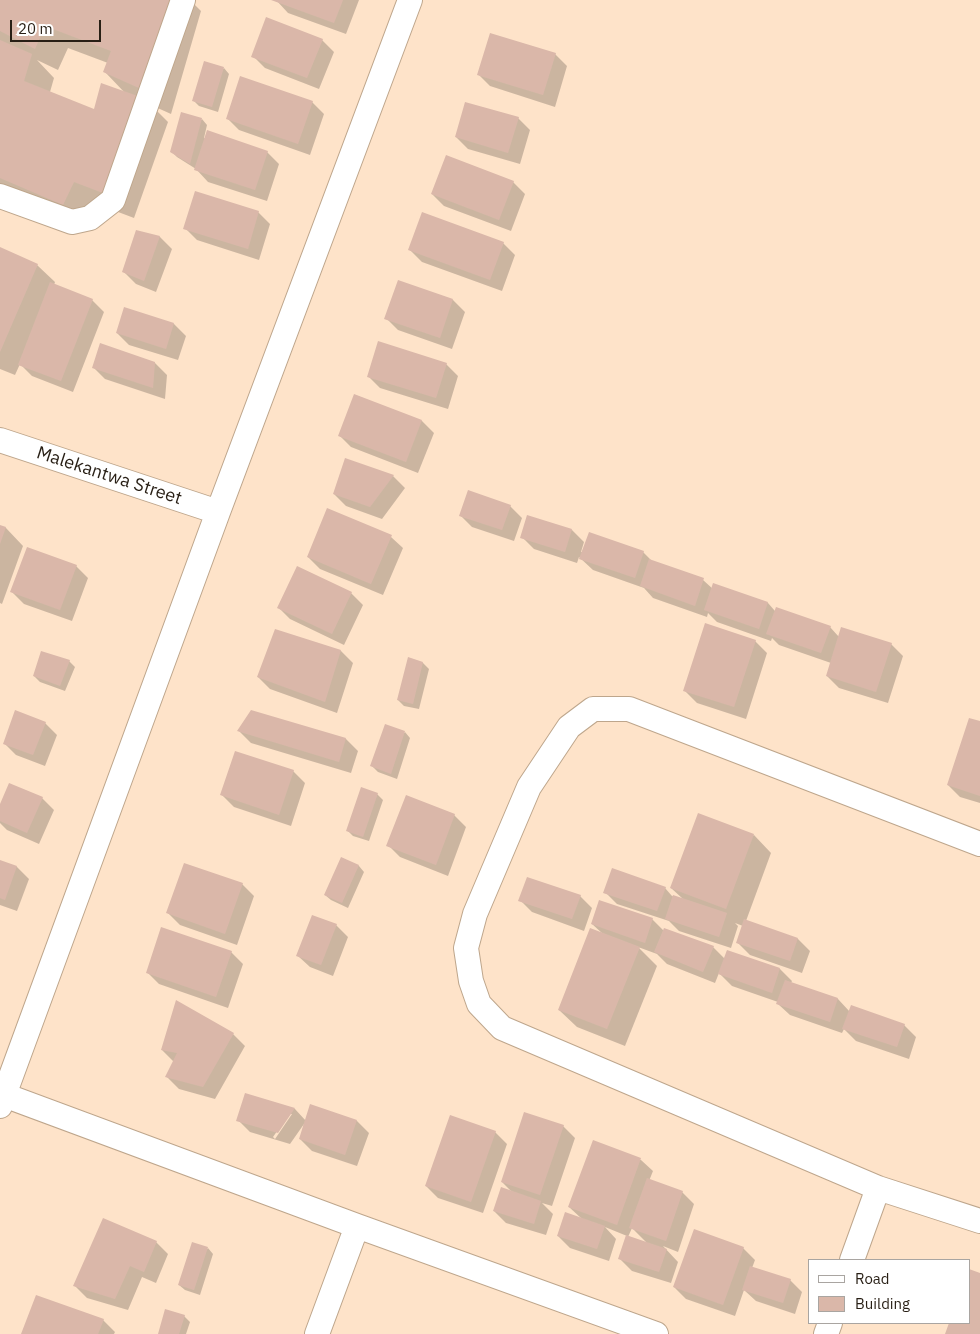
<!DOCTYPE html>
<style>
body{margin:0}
#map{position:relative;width:980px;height:1334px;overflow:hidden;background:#fee3c9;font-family:"IBM Plex Sans",sans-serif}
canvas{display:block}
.legend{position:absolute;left:808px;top:1259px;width:162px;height:65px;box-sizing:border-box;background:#fff;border:1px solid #a9a5a1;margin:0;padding:6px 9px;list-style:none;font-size:15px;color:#281f15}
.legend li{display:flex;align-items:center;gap:10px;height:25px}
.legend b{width:25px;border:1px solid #a9a5a1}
.scale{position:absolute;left:10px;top:20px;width:91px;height:22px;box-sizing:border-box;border:2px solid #281f15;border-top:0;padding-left:6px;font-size:15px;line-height:18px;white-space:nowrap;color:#281f15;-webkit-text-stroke:4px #fff;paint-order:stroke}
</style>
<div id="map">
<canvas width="980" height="1334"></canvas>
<ul class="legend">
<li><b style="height:6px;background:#fff"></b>Road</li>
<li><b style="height:14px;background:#dab7a9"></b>Building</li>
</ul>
<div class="scale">20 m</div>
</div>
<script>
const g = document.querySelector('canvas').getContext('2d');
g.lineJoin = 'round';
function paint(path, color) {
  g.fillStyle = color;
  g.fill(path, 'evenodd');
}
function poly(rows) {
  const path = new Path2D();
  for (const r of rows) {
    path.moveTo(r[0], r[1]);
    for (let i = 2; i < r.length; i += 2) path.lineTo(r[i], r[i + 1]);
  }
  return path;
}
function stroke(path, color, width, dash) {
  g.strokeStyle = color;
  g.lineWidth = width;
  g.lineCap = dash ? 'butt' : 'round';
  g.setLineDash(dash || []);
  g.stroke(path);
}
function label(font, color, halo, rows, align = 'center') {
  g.font = font + ' "IBM Plex Sans",sans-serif';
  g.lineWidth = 5;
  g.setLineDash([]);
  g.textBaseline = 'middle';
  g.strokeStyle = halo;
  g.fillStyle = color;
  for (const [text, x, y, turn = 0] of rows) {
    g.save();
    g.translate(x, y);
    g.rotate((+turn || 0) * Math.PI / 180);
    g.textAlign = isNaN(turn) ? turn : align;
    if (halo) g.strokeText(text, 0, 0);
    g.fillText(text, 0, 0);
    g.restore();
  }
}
const shadow = poly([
 [0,0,190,0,201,11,171,114,151,105,168,122,134,218,97,204,86,226,0,187],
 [68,48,108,63,105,72,125,93,95,111,50,92,54,78,37,60,58,70],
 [276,0,359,0,346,34,288,13],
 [322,40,334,52,319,89,265,68,253,56],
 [555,54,567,66,555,107,490,86,478,74],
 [224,68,229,74,218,112,199,106,193,100],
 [312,102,324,114,310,155,239,130,227,118],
 [518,118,530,130,520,164,468,149,456,137],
 [202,119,207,125,204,138,267,152,279,164,267,201,208,182,196,169,177,157,171,151],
 [513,182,525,194,511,231,444,206,432,194],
 [258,212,270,224,259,260,197,240,185,228],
 [137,232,160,237,172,249,156,292,136,284,124,272],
 [503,243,515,255,502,291,422,262,410,250],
 [0,249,37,265,55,282,54,285,92,300,104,312,73,392,32,376,20,364,15,375,0,369],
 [398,282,453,300,465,312,452,349,398,330,386,318],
 [125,309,174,324,186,336,178,360,129,345,117,333],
 [155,363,167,375,165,399,105,379,93,367],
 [446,364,458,376,448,409,380,388,368,376],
 [355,395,422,421,434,433,418,473,351,447,339,435],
 [346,459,393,476,405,488,382,519,346,506,334,494],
 [510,506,522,518,514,541,472,527,460,515],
 [0,526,6,528,23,546,2,604,0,603],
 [572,530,584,542,581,552,643,552,653,562,703,580,713,589,714,585,768,603,775,611,830,627,839,637,891,644,903,656,888,703,839,688,827,676,831,663,779,645,772,638,771,641,717,622,708,613,707,617,653,598,644,588,593,570,579,557,577,563,534,549,522,537],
 [391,537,403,548,383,595,320,569,308,557],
 [76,566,88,578,72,621,24,604,12,592],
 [351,593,363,605,344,645,290,619,278,607],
 [275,631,341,651,353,663,337,713,270,689,258,677],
 [755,641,767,653,746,719,697,703,685,691],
 [409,659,423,663,429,669,419,709,404,706,398,700],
 [69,661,75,667,65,691,40,682,34,676],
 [45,723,57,735,45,766,16,755,4,743],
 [980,723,980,803,960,797,948,785],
 [239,731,346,739,358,751,351,773,251,743],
 [405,732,410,738,397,779,378,772,372,766],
 [293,771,305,783,291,826,234,807,222,795],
 [377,794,383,800,369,841,353,836,347,830],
 [42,798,54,810,39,844,7,830,0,823,0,807],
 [454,815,466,827,448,876,400,857,388,845],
 [754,835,771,853,746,921,798,939,810,951,802,973,750,955,738,943,743,926,735,923,738,926,731,948,679,931,669,921,617,904,605,892,665,888,672,896,683,899,671,888],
 [342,858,359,866,364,872,348,908,331,900,325,895],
 [0,861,17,867,29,879,17,911,0,905],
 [242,884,254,896,237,945,180,925,168,913],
 [580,896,592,908,584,931,532,912,520,900],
 [652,919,664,931,713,947,725,959,727,951,780,969,792,981,791,983,838,999,850,1012,904,1025,916,1037,909,1059,856,1041,844,1029,842,1033,790,1015,778,1004,778,1002,732,986,719,973,715,983,667,964,657,954,638,947,657,966,625,1046,577,1027,559,1010,603,934,592,924],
 [336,925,348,937,333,976,310,967,298,956],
 [231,952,243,964,228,1008,159,984,147,972],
 [233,1034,245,1046,215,1099,179,1089,167,1077,174,1062,162,1050],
 [245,1095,295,1109,306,1121,311,1106,357,1121,369,1133,357,1166,312,1151,300,1139,304,1124,290,1144,250,1132,238,1120],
 [289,1114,292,1114,275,1139,273,1137],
 [563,1126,575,1138,552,1206,542,1203,553,1214,546,1235,506,1223,494,1211,513,1193,502,1182],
 [495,1132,507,1144,483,1213,438,1198,426,1186],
 [594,1142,641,1160,653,1171,649,1181,682,1192,694,1204,678,1252,663,1246,678,1262,671,1283,632,1271,620,1259,627,1236,605,1227,616,1239,609,1261,570,1248,558,1236,582,1219,569,1207],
 [632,1228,647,1243,628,1237],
 [156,1242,168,1254,156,1283,142,1277,128,1310,87,1298,75,1286],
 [208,1248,213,1254,200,1295,185,1290,179,1285],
 [743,1248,755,1260,752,1268,790,1280,802,1292,795,1314,756,1301,744,1290,735,1316,686,1299,674,1287],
 [969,1270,980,1274,980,1334,947,1334,950,1323,969,1323],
 [184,1316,190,1322,186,1334,159,1334],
 [103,1320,115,1332,114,1334,23,1334]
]);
const building = poly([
 [0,0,175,0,148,92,103,72,111,51,45,26,35,49,0,31],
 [271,0,343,0,334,23],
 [266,17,323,39,307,78,251,57],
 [490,33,556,53,543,95,477,75],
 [0,40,32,54,24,81,94,109,101,83,146,99,111,196,74,182,63,205,0,178],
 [204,61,224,67,212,107,192,101],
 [240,76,313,101,298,144,226,119],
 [465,102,519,117,508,153,455,137],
 [181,112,202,118,190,164,170,152],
 [207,130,268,151,255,190,194,170],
 [446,155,514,181,499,220,431,194],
 [195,191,259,211,248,249,183,229],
 [422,212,504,242,490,280,408,250],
 [136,230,160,236,144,281,122,272],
 [0,247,38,264,0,352],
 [398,280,453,299,440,338,384,319],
 [50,282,93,299,61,381,18,365],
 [124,307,174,323,166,349,116,333],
 [378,341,447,363,436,398,367,377],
 [100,343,155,362,153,388,92,368],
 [354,394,422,420,406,462,338,436],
 [345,458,394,475,370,507,333,494],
 [468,490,511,505,502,530,459,516],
 [327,508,392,535,371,584,307,557],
 [527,515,572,529,565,552,520,538],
 [0,525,6,527,0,544],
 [589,532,644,551,635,578,579,559],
 [27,547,77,565,60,610,10,592],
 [649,559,704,578,695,606,640,586],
 [297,566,352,592,332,634,277,608],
 [713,583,768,602,759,629,704,610],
 [776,607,831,626,821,653,766,634],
 [705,623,756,640,734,707,683,691],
 [841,627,892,643,876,692,826,676],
 [275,629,341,650,325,702,257,677],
 [41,651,70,660,60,686,33,676],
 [408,657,423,662,413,704,397,700],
 [15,710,46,722,33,755,3,744],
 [251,710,346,738,339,762,237,731],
 [969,718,980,721,980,796,947,785],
 [385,724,405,731,391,774,370,766],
 [235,751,294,770,279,815,220,795],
 [9,783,43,797,27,833,0,821,0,804],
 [361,787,378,793,363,837,346,831],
 [406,795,455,814,436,865,386,846],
 [698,813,754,834,726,909,670,888],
 [341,857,359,865,342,903,324,895],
 [0,860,17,866,5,900,0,898],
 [184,863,243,883,225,934,166,913],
 [612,868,666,887,657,911,603,893],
 [527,877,581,895,572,919,518,901],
 [673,895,727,913,719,937,665,919],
 [599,900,653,918,645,943,591,924],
 [312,915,337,924,321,965,296,956],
 [744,919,798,938,790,961,736,943],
 [161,927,232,951,216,997,146,973],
 [590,928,640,947,607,1029,558,1010],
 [664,928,714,946,703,972,654,952],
 [727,950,780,968,772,993,718,974],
 [785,980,838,998,830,1022,776,1004],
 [176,1000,234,1033,203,1087,165,1077,177,1053,161,1050],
 [851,1005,905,1024,897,1047,842,1029],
 [245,1093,295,1108,278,1133,236,1121],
 [310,1104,357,1120,345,1155,299,1139],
 [524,1112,564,1125,540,1195,501,1182],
 [450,1115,496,1131,471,1202,425,1186],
 [593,1140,641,1158,617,1225,568,1207],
 [647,1178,683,1191,666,1241,629,1228],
 [501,1187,541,1201,534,1224,493,1211],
 [565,1212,605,1226,597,1249,557,1236],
 [103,1218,157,1241,144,1272,130,1266,115,1299,73,1286],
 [694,1229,744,1247,723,1305,673,1287],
 [626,1235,667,1249,659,1272,618,1259],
 [192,1242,208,1247,194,1290,178,1285],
 [750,1266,791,1279,783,1303,742,1290],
 [969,1269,980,1273,980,1334,945,1334,949,1323,969,1323],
 [36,1295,104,1319,98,1334,21,1334],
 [165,1309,185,1315,179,1334,158,1334]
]);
const street = poly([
 [0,196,72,222,90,218,113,200,183,0],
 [0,440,218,512],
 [980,844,629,709,593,709,569,727,529,787,475,914,466,948,471,981,479,1004,502,1028,878,1188,980,1221],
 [4,1095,357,1226,656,1334],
 [0,1106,218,512,410,0],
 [852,1260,878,1188],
 [317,1334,357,1226],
 [826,1334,830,1323]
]);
const streetNames = [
 ["Malekantwa Street",109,476,18]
];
paint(shadow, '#0003');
paint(building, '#dab7a9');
stroke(street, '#bea68c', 26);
stroke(street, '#fff', 24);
label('18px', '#281f15', '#fff', streetNames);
</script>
